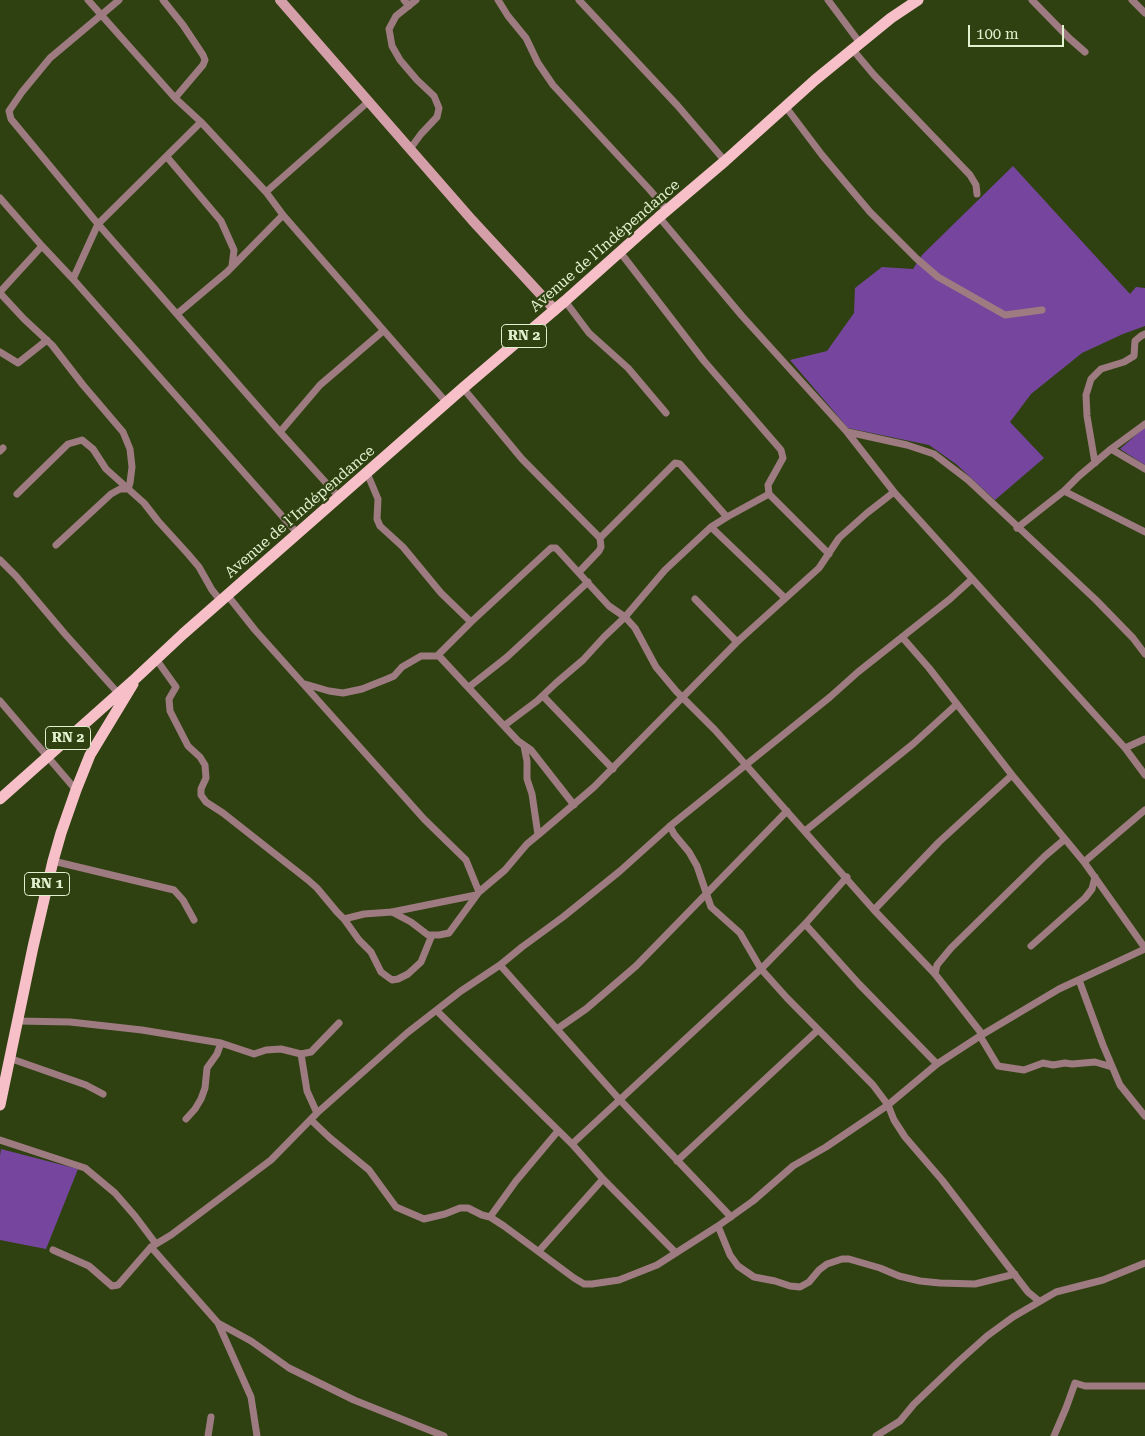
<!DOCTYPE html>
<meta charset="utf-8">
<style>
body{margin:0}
#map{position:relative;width:1145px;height:1436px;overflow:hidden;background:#2f4110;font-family:"Roboto Serif",serif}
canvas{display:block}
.scale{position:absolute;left:968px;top:25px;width:96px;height:22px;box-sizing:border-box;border:2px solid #e2f1cf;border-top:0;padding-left:6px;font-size:15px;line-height:18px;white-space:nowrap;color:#e2f1cf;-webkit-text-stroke:4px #2f4110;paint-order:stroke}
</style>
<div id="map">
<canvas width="1145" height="1436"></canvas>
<div class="scale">100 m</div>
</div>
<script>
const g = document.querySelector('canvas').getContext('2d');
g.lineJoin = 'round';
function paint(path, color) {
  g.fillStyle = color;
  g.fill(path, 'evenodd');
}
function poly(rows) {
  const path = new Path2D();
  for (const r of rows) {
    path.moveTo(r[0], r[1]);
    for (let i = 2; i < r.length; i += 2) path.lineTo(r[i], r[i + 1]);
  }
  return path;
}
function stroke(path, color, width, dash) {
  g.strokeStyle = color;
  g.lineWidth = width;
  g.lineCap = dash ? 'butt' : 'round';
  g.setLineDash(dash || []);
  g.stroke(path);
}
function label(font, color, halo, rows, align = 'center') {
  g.font = font + ' "Roboto Serif",serif';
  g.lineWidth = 4.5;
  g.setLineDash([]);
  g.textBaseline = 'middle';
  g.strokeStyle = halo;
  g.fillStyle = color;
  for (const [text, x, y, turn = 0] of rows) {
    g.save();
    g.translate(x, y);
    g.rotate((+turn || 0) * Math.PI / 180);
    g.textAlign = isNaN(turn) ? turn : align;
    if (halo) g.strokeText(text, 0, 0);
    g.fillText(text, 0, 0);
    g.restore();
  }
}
const green = poly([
 [1013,166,1130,294,1136,287,1145,288,1145,326,1123,334,1082,353,1031,394,1010,422,1044,458,995,500,956,464,929,445,848,428,790,360,827,351,854,313,855,288,882,267,913,269,922,255],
 [1145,427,1145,465,1120,449],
 [1,1149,78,1169,46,1249,0,1240,0,1156]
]);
const street = poly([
 [88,0,175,98,201,122,266,192,283,215,447,403],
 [119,0,50,58,22,92,9,111,11,119,98,224,280,432,339,497],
 [163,0,183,25,203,55,205,60,203,65,175,98],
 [404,0,409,6],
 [498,0,508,16,526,38,538,63,553,85,649,189,667,210],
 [579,0,677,105,725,161],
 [828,0,860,43],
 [1032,0,1069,38,1085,52],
 [1132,0,1145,13],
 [853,50,874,75,970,175,976,185,977,194],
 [785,106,822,155,870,212,917,259,938,277,1005,315,1042,310],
 [410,149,421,134,437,117,439,108,434,96,417,80,400,60,392,46,389,29,396,16,416,0],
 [167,157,221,221,234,250,232,266],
 [266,192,368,102],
 [0,198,42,246,0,292],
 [659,217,742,316,847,432,894,492,1125,748,1145,775],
 [42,246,73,279,298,534],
 [620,252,704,361,781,450,783,458,768,485,769,494,829,554],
 [73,279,98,224,201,122],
 [0,293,24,319,52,345,83,385,123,432,130,449,132,467,130,483,128,489,120,489,111,494,56,545],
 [565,301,589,333,628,368,666,413],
 [177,314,227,272,283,215],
 [0,352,18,363,47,340],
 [463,388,522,459,600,538,601,547,599,551,579,572],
 [280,432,320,385,383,331],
 [848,432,907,445,934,454,968,480,1096,600,1133,638,1145,654],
 [1111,449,1145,469],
 [0,451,3,448],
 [1095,463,1087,416,1086,395,1091,379,1101,369,1124,362,1134,356,1135,341,1141,336,1145,334],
 [367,473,378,499,377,519,380,526,403,547,441,593,471,622],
 [1064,491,1145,532],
 [17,494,68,444,82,440,93,449,106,469,144,503,158,521,188,554,199,567,212,590,221,601],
 [711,527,785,598],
 [1017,528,1064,491,1079,476,1111,449,1145,424],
 [600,538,675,463,680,464,727,517],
 [0,560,16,576,65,634,118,693],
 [228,596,255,630,424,819,466,860,479,892],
 [695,599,737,642],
 [902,637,929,668,1012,775,1084,862,1145,948],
 [439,656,439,654,471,622,551,548,556,548,609,606,625,617,665,570,711,527,727,517,769,494],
 [156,659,176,687,169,699,170,711,188,746,200,757,205,765,206,778,201,789,201,795,206,802,223,813,308,880,317,888,337,912,344,919,364,914,392,912,476,895],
 [305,684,329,691,343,693,362,689,387,679,394,676,402,667,421,656,439,656,518,741,531,750,574,805],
 [469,687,507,657,588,582],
 [543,696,613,769],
 [0,701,76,790],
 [505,725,537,701,556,683,583,660,604,637,625,617,635,628,656,667,676,691,715,730,874,910,935,974,982,1034],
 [1125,748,1145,739],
 [670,826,674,834,689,852,697,866,711,907,740,933,761,969,787,998,873,1085,888,1105,894,1120,905,1137,942,1180,1028,1292,1039,1301],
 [805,831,913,744,957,704],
 [538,835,594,787,737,642,819,568,839,538,867,513,894,492],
 [53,861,174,890,183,900,194,920],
 [1084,862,1145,810],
 [874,910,939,842,1012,775],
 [392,912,411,922,428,935,439,935,449,933,479,892,505,870,527,844,538,835,532,794,527,779,527,761,524,746],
 [344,919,359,940,371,952,381,972,392,980,398,979,408,974,421,962,432,935],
 [805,924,859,984,937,1064],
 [1031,946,1085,898,1092,889,1095,877],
 [500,965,620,1100,731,1217],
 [935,974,937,965,951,948,1045,856,1065,839],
 [1079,980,1103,1045,1120,1085,1145,1116],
 [437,1011,572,1144,603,1179,676,1253],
 [17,1021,70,1022,142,1030,221,1043,254,1054,266,1050,281,1049,301,1054,311,1052,339,1023],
 [557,1029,586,1009,636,966,787,811],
 [980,1036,998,1066,1024,1070,1043,1063,1053,1065,1065,1063,1072,1064,1095,1062,1112,1067],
 [301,1054,307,1091,317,1113],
 [9,1058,86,1085,103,1094],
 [186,1119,195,1109,201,1099,205,1088,207,1068,217,1054,221,1043],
 [311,1120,330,1138,369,1170,396,1207,424,1219,445,1214,460,1208,468,1208,482,1215,490,1217,504,1226,574,1278,584,1284,592,1284,619,1280,657,1265,718,1226,753,1201,793,1166,826,1147,888,1105,937,1064,980,1036,1059,989,1145,949],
 [0,1140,85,1168,115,1193,135,1216,156,1244],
 [572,1144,761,969,805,924,847,877],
 [677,1161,818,1030],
 [490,1217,516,1181,558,1131],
 [718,1226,730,1255,738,1266,754,1277,775,1281,790,1286,800,1287,809,1282,819,1270,827,1264,842,1259,849,1259,880,1268,899,1276,920,1281,940,1283,975,1284,1015,1274],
 [151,1247,218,1323,251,1397,257,1436],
 [53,1250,89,1266,112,1286,118,1285,151,1247,171,1235,271,1160,317,1113,407,1033,461,991,500,965,522,947,563,917,620,871,670,826,830,697,858,672,950,599,972,579],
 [539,1251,603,1179],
 [218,1323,251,1341,289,1368,354,1400,444,1436],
 [208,1436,211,1417],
 [876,1436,900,1421,914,1404,958,1362,987,1336,1013,1317,1056,1292,1103,1280,1145,1263],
 [1054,1436,1066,1408,1075,1383,1085,1386,1145,1386]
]);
const secondary = poly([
 [280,0,472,220,555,310]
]);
const primary = poly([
 [0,799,136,678,183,634,463,388,565,301,659,217,725,161,815,80,891,18,918,0],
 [0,1105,33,947,53,861,61,833,76,790,90,755,133,684]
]);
const shields = [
 [524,336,45],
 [68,738,45],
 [47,884,45]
];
const shieldNames = [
 ["RN 2",524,336],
 ["RN 2",68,738],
 ["RN 1",47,884]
];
const streetNames = [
 ["Avenue de l'Indépendance",605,246,-41],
 ["Avenue de l'Indépendance",300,512,-41]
];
paint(green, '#76469e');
stroke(street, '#9d7b81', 7);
stroke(secondary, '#d59fa9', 10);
stroke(primary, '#f7c0c9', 11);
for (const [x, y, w] of shields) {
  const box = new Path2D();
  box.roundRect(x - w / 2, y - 11.5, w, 23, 4);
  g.fillStyle = '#2f4110';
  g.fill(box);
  stroke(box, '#e2f1cf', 1);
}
label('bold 14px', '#e2f1cf', null, shieldNames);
label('15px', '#e2f1cf', '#2f4110', streetNames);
</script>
